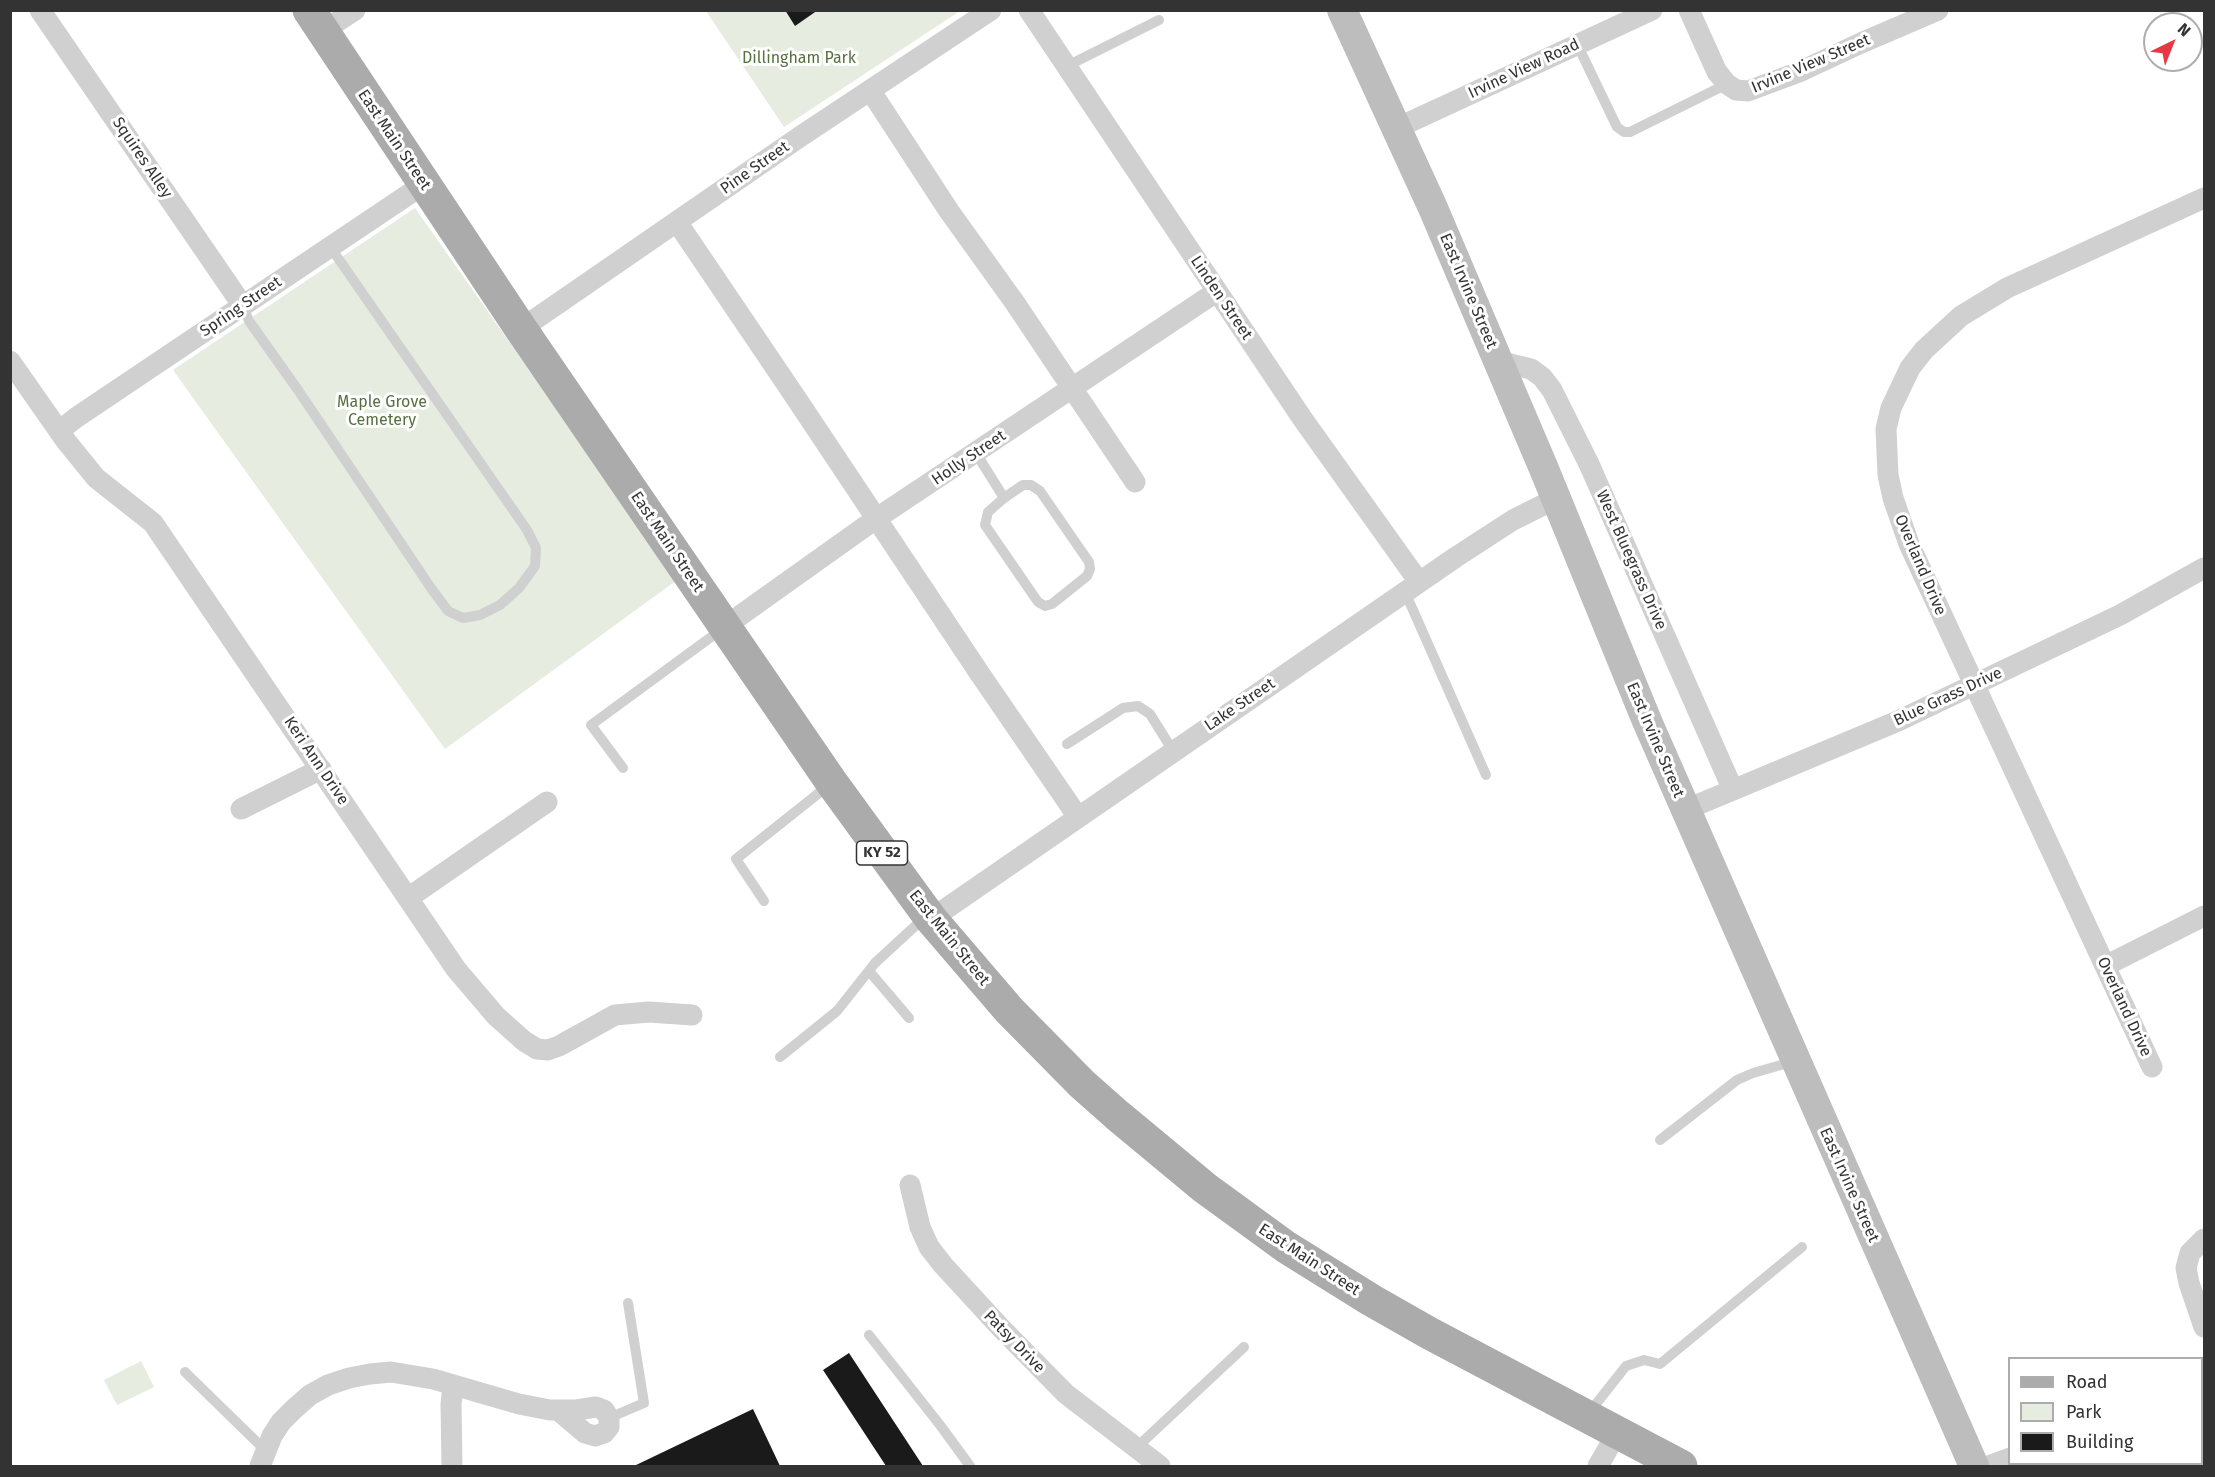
<!DOCTYPE html>
<style>
body{margin:0}
#map{position:relative;width:2215px;height:1477px;overflow:hidden;background:#fff;font-family:"Fira Sans",sans-serif}
canvas{display:block}
.frame{position:absolute;inset:0;border:12px solid #333;pointer-events:none}
.legend{position:absolute;left:2008px;top:1357px;width:195px;height:108px;box-sizing:border-box;background:#fff;border:2px solid #adadad;margin:0;padding:8px 10px;list-style:none;font-size:18px;color:#333}
.legend li{display:flex;align-items:center;gap:12px;height:30px}
.legend b{width:30px;border:2px solid #adadad}
.north{position:absolute;left:2143px;top:12px;width:60px;height:60px;box-sizing:border-box;background:#fff;border:2px solid #adadad;border-radius:50%;rotate:43deg;font-size:16px;font-weight:700;line-height:24px;text-align:center;color:#333}
.north::after{content:'';display:block;margin:auto;width:21px;height:27px;background:#e63946;clip-path:polygon(50% 0,100% 100%,50% 72%,0 100%)}
</style>
<div id="map">
<canvas width="2215" height="1477"></canvas>
<div class="frame"></div>
<ul class="legend">
<li><b style="height:8px;background:#ababab"></b>Road</li>
<li><b style="height:16px;background:#e6ecdf"></b>Park</li>
<li><b style="height:16px;background:#1a1a1a"></b>Building</li>
</ul>
<div class="north">N</div>
</div>
<script>
const g = document.querySelector('canvas').getContext('2d');
g.lineJoin = 'round';
function paint(path, color) {
  g.fillStyle = color;
  g.fill(path, 'evenodd');
}
function poly(rows) {
  const path = new Path2D();
  for (const r of rows) {
    path.moveTo(r[0], r[1]);
    for (let i = 2; i < r.length; i += 2) path.lineTo(r[i], r[i + 1]);
  }
  return path;
}
function stroke(path, color, width, dash) {
  g.strokeStyle = color;
  g.lineWidth = width;
  g.lineCap = dash ? 'butt' : 'round';
  g.setLineDash(dash || []);
  g.stroke(path);
}
function label(font, color, halo, rows, align = 'center') {
  g.font = font + ' "Fira Sans",sans-serif';
  g.lineWidth = 6;
  g.setLineDash([]);
  g.textBaseline = 'middle';
  g.strokeStyle = halo;
  g.fillStyle = color;
  for (const [text, x, y, turn = 0] of rows) {
    g.save();
    g.translate(x, y);
    g.rotate((+turn || 0) * Math.PI / 180);
    g.textAlign = isNaN(turn) ? turn : align;
    if (halo) g.strokeText(text, 0, 0);
    g.fillText(text, 0, 0);
    g.restore();
  }
}
const green = poly([
 [706,11,960,11,784,127],
 [415,208,677,580,445,749,173,370],
 [141,1361,154,1387,117,1405,104,1380]
]);
const building = poly([
 [785,10,818,10,795,26],
 [849,1353,923,1466,886,1466,823,1370],
 [753,1409,780,1466,634,1466]
]);
const lane = poly([
 [1577,44,1617,127,1624,132,1630,132,1727,84],
 [1067,66,1159,20],
 [243,306,249,321,298,390,431,588,448,611,463,618,480,615,500,605,519,588,535,566,536,548,527,530,331,248],
 [976,453,1004,498,1023,485,1031,485,1040,491,1089,562,1090,569,1087,576,1052,604,1045,606,1038,602,985,525,988,512,1004,498],
 [1405,592,1486,775],
 [1067,744,1123,708,1138,706,1150,714,1173,751],
 [623,768,591,725,722,629],
 [764,901,736,859,829,785],
 [869,971,909,1018],
 [780,1057,837,1011,875,963,926,916],
 [1660,1140,1737,1080,1753,1073,1795,1061],
 [869,1335,940,1425,970,1466],
 [185,1372,266,1451],
 [1588,1414,1626,1366,1644,1360,1660,1364,1802,1247],
 [609,1418,644,1403,628,1303],
 [1136,1448,1244,1347]
]);
const street = poly([
 [40,10,243,306],
 [1029,10,1302,418,1419,582],
 [1689,10,1717,72,1727,84,1736,90,1748,91,1799,72,1861,43,1938,10],
 [323,31,355,10],
 [870,90,949,211,1015,303,1135,482],
 [1397,128,1652,10],
 [677,222,796,398,980,674,1078,817],
 [521,329,801,136,991,10],
 [10,361,66,441,96,478,153,523,456,969,496,1016,524,1041,537,1049,548,1050,559,1046,615,1015,649,1012,692,1015],
 [1498,361,1531,369,1542,377,1552,390,1589,464,1733,790],
 [59,431,77,417,424,184],
 [724,627,877,518,1216,292],
 [241,809,321,769],
 [1685,810,1898,721,2120,615,2204,568],
 [408,898,547,802],
 [931,919,1456,557,1513,520,1555,499],
 [2105,966,2204,916],
 [2152,1067,1909,544,1893,498,1888,475,1886,429,1891,408,1910,368,1924,350,1961,316,2007,288,2204,198],
 [910,1185,920,1227,929,1247,943,1265,1001,1328,1066,1394,1160,1466],
 [2204,1239,2190,1253,2186,1268,2189,1283,2204,1327],
 [2202,1379,2204,1378],
 [260,1466,272,1436,281,1422,294,1409,310,1395,328,1385,349,1378,370,1374,391,1372,433,1379,519,1404,550,1410,576,1410,596,1407,604,1410,609,1418,609,1427,604,1433,595,1436,585,1433,559,1411],
 [452,1466,451,1404,453,1385],
 [1598,1466,1617,1433],
 [1988,1466,2010,1458]
]);
const secondary = poly([
 [1342,10,1433,208,1544,469,1647,721,1974,1466]
]);
const primary = poly([
 [309,10,521,329,832,783,931,919,1009,1010,1082,1084,1117,1115,1205,1188,1286,1247,1371,1300,1429,1333,1681,1466]
]);
const shields = [
 [882,853,51]
];
const shieldNames = [
 ["KY 52",882,853]
];
const parkNames = [
 ["Dillingham Park",799,59],
 ["Maple Grove",382,403],
 ["Cemetery",382,421]
];
const streetNames = [
 ["Irvine View Street",1811,64,-23],
 ["Irvine View Road",1524,69,-25],
 ["East Main Street",394,140,56],
 ["Squires Alley",142,158,56],
 ["Pine Street",755,168,-35],
 ["East Irvine Street",1468,291,67],
 ["Linden Street",1221,298,56],
 ["Spring Street",241,307,-34],
 ["Holly Street",969,458,-34],
 ["East Main Street",667,542,56],
 ["West Bluegrass Drive",1631,560,66],
 ["Overland Drive",1920,565,67],
 ["Blue Grass Drive",1948,697,-25],
 ["Lake Street",1240,705,-34],
 ["East Irvine Street",1655,740,67],
 ["Keri Ann Drive",316,761,56],
 ["East Main Street",949,938,51],
 ["Overland Drive",2124,1007,65],
 ["East Irvine Street",1849,1185,66],
 ["East Main Street",1309,1260,33],
 ["Patsy Drive",1014,1342,46]
];
paint(green, '#e6ecdf');
paint(building, '#1a1a1a');
stroke(lane, '#d0d0d0', 10);
stroke(street, '#d0d0d0', 21);
stroke(secondary, '#bdbdbd', 30);
stroke(primary, '#ababab', 33);
for (const [x, y, w] of shields) {
  const box = new Path2D();
  box.roundRect(x - w / 2, y - 12, w, 24, 4.5);
  g.fillStyle = '#fff';
  g.fill(box);
  stroke(box, '#333', 1.5);
}
label('bold 15px', '#333', null, shieldNames);
label('16px', '#56703f', '#fff', parkNames);
label('16px', '#333', '#fff', streetNames);
</script>
